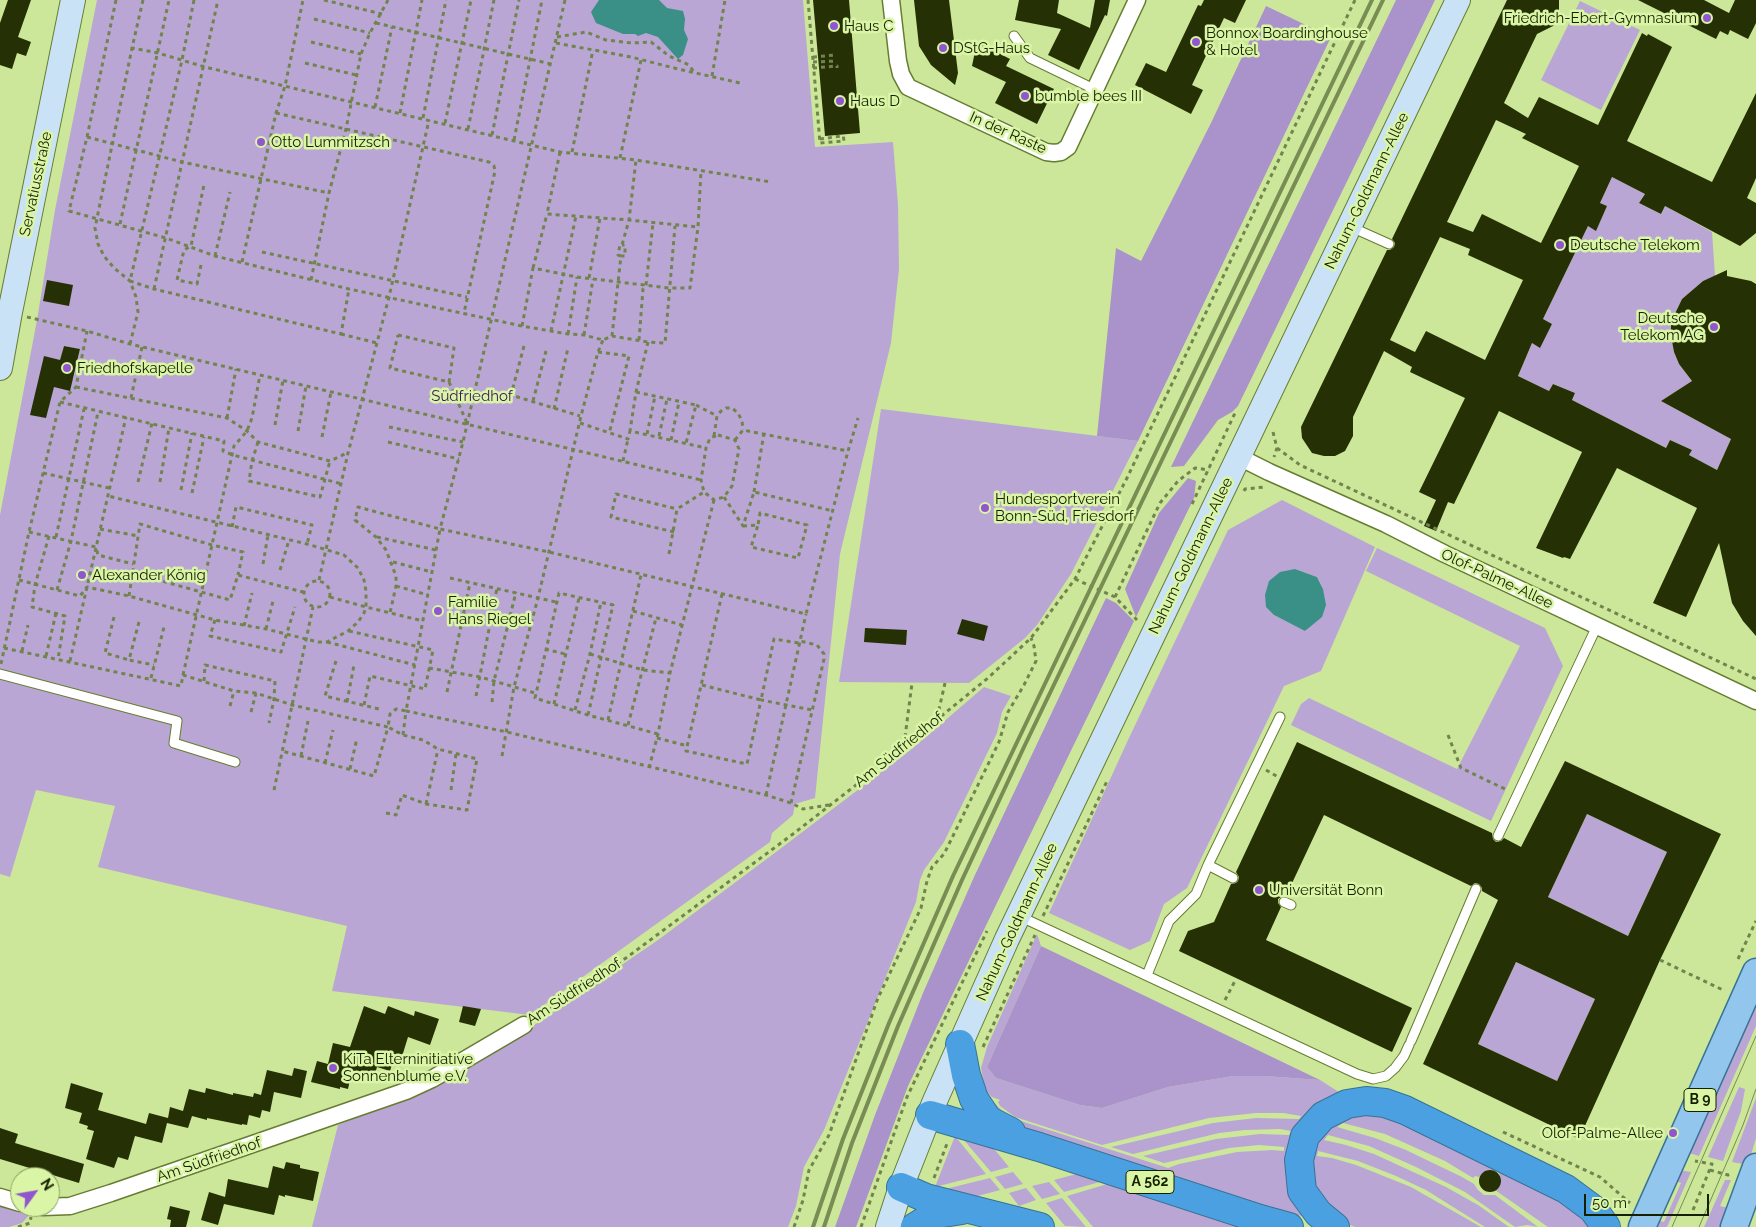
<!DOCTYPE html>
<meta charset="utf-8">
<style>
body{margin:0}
#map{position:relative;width:1756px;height:1227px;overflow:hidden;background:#cce799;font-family:Raleway,sans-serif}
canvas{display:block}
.north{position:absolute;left:10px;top:1167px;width:50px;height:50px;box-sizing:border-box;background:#d9f5a5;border:1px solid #8b9f63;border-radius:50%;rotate:58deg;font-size:14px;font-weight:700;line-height:20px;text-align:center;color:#161f01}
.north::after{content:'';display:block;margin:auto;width:18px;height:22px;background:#9156ce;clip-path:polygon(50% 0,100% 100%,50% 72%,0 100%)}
.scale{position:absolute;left:1584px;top:1194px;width:125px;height:22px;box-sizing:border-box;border:2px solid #161f01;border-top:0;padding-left:6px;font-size:15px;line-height:18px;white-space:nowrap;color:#161f01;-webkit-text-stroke:4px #d9f5a5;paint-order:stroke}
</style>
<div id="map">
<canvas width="1756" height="1227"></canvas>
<div class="north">N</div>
<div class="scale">50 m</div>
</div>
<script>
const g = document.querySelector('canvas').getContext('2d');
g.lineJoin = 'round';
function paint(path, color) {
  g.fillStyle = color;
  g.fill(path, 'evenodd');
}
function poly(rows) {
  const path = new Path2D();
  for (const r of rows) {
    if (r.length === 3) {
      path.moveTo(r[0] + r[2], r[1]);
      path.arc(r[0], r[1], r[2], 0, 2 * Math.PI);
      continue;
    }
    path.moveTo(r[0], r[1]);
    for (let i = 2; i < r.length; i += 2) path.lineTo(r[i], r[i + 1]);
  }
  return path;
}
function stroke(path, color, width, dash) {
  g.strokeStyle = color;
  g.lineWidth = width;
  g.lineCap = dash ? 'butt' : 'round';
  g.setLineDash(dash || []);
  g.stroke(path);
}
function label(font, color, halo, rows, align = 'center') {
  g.font = font + ' Raleway,sans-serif';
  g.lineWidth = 5;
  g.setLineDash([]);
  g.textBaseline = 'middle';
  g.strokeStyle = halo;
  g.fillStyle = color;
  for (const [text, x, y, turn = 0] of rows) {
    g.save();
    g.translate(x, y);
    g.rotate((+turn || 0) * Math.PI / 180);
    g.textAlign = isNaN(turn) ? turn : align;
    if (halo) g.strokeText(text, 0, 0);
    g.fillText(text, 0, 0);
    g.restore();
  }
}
const green = poly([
 [97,0,803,0,815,147,893,142,898,205,899,269,891,343,840,554,815,798,795,804,793,815,772,833,770,842,530,1015,332,991,347,926,98,867,115,806,36,790,10,877,0,874,0,515,37,320,55,210],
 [64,346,80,349,73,380,56,376],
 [1580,1,1640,30,1601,110,1541,80],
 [1612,177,1645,194,1639,203,1661,214,1665,206,1712,232,1715,276,1703,281,1682,299,1671,322,1671,336,1674,352,1679,364,1692,381,1661,401,1731,439,1717,470,1689,455,1692,450,1670,440,1666,448,1572,400,1575,393,1553,384,1549,391,1518,376,1532,343,1539,347,1552,324,1543,319,1588,226,1596,230,1607,206,1600,203],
 [881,409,1138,441,1071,574,1037,625,1025,638,969,683,839,682],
 [1282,500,1375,547,1321,671,1284,686,1187,888,1164,904,1150,941,1130,950,1049,913,1128,740,1228,530],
 [1295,569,1317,577,1323,589,1306,631,1274,615],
 [1377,548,1545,628,1563,666,1491,821,1291,725,1301,704,1309,698,1457,769,1520,646,1366,571],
 [984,687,1011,696,1002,712,997,733,944,842,924,870,920,880,916,902,824,1130,804,1167,796,1206,788,1227,312,1227,338,1125,432,1086,527,1030,658,940,780,849,913,748],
 [1587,814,1667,852,1628,936,1548,897],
 [1037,934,1041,946,987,1067,996,1078,1080,1105,1102,1108,1168,1087,1233,1076,1265,1076,1320,1080,1342,1094,1307,1117,1305,1217,1177,1181,1004,1123,989,1097,1003,1112,1021,1121,1168,1168,1179,1164,1237,1152,1272,1150,1284,1151,1284,1147,1259,1145,1229,1148,1164,1163,1143,1156,1216,1139,1260,1134,1289,1135,1291,1131,1280,1129,1245,1130,1219,1133,1133,1154,1111,1147,1213,1123,1256,1118,1299,1119,1301,1116,1283,1113,1256,1113,1209,1118,1102,1145,1015,1117,1000,1106,998,1102,1000,1100,992,1097,985,1090,981,1068,987,1047],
 [1516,962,1595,999,1557,1081,1478,1044],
 [1756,993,1756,1026,1699,1156,1686,1152],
 [1739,1087,1745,1089,1741,1111,1723,1161,1708,1157],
 [1756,1098,1756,1138,1748,1165,1732,1162],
 [1382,1112,1569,1204,1593,1227,1548,1227,1495,1190,1500,1186,1501,1180,1499,1173,1496,1171,1488,1170,1479,1177,1475,1176,1473,1178,1445,1161,1385,1134,1343,1123,1337,1127,1375,1138,1406,1150,1462,1177,1474,1184,1478,1190,1484,1195,1495,1195,1538,1227,1527,1225,1515,1227,1465,1192,1416,1167,1369,1146,1328,1135,1324,1140,1346,1145,1374,1154,1446,1187,1478,1205,1509,1227,1485,1227,1426,1190,1396,1176,1358,1161,1318,1151,1317,1156,1332,1158,1356,1165,1411,1187,1481,1227,1355,1227,1345,1223,1311,1190,1313,1142,1337,1117],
 [957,1132,986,1139,1009,1167,991,1172],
 [955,1136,986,1174,935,1187],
 [1678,1170,1691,1172,1667,1227,1653,1227,1656,1220,1664,1222,1681,1183,1674,1180],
 [1013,1172,1023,1184,1005,1189,995,1177],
 [1084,1172,1107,1180,1064,1192,1054,1180],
 [990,1178,1000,1190,963,1200,933,1192],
 [1725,1180,1731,1180,1720,1206,1733,1209,1725,1227,1704,1227],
 [1049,1182,1060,1194,1042,1199,1032,1186],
 [1114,1182,1270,1227,1093,1227,1067,1196],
 [1026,1188,1036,1200,1019,1206,1009,1193],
 [1062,1198,1086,1227,1065,1226,1046,1203],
 [0,1201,31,1210,31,1213,22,1223,9,1227,0,1227]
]);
const forest = poly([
 [1396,0,1435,0,1238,406,1232,412,1218,420,1184,466,1171,467],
 [1266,6,1331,37,1138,441,1097,436,1116,248,1141,261,1211,123],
 [1188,478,1196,481,1194,498,1136,617,1125,589,1159,513],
 [1106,598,1116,603,1134,621,908,1086,856,1227,835,1227,875,1115,923,993,974,877],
 [1041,946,1320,1080,1265,1076,1233,1076,1168,1087,1102,1108,1080,1105,996,1078,987,1067]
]);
const water = poly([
 [599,0,659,0,667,8,683,11,685,19,684,30,688,39,683,55,678,59,658,37,646,33,638,36,635,34,623,34,596,23,591,12],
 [1295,569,1317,577,1323,589,1326,605,1322,617,1305,631,1274,615,1266,607,1265,595,1269,581,1280,572]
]);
const building = poly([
 [8,0,31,0,18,37,31,42,26,56,17,53,12,69,0,65,0,23],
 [813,0,849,0,860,133,825,136],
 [914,0,949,0,958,73,955,85,931,65,919,46],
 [1019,0,1059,0,1057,13,1090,28,1095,0,1110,0,1107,16,1105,15,1079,70,1048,55,1061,29,1015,20],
 [1204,0,1246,0,1235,23,1224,18,1192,85,1203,90,1191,114,1135,85,1146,63,1166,72,1198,5,1201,6],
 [1507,0,1559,0,1559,16,1553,26,1537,34,1504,103,1528,118,1539,97,1598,125,1642,33,1647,36,1648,34,1672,47,1627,141,1712,182,1756,93,1756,178,1747,198,1756,203,1756,233,1740,246,1665,206,1661,214,1639,203,1645,194,1612,177,1600,203,1607,206,1596,231,1588,226,1543,319,1552,324,1540,348,1532,343,1518,376,1549,391,1553,384,1575,393,1572,400,1666,448,1670,440,1692,450,1689,455,1717,470,1731,439,1661,401,1692,381,1679,364,1674,352,1671,336,1671,322,1682,299,1703,281,1727,270,1727,276,1751,281,1756,284,1756,636,1743,621,1732,603,1719,543,1686,617,1653,603,1697,508,1617,468,1570,559,1564,557,1563,558,1536,548,1582,452,1499,411,1454,504,1448,502,1436,531,1424,526,1436,500,1419,492,1465,398,1410,372,1412,367,1384,351,1353,417,1353,436,1345,451,1335,456,1324,456,1312,453,1302,438,1301,427,1387,250,1390,250,1394,247,1395,243,1392,239],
 [1496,120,1526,134,1522,138,1579,166,1541,243,1482,214,1473,232,1447,222],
 [1440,237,1470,249,1468,255,1523,280,1485,360,1426,331,1415,352,1390,340],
 [1638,0,1704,0,1729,13,1735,0,1756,0,1756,23,1748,39,1730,30,1728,35,1720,31,1716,39],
 [977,42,1010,59,1006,66,1054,89,1037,124,995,103,1006,82,972,66],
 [47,280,73,285,69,306,43,301],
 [64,346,80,349,70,391,54,387,46,418,30,415,44,356,60,360],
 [962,619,988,626,984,641,957,634],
 [865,628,907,630,906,645,864,642],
 [1297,742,1492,833,1493,839,1496,842,1501,841,1504,838,1521,847,1565,761,1721,834,1660,960,1579,1139,1423,1064,1498,900,1482,891,1482,888,1479,884,1475,883,1471,886,1324,815,1286,896,1283,896,1278,899,1278,903,1281,907,1266,940,1412,1008,1392,1052,1179,951,1188,931,1214,922,1231,884,1236,883,1238,881,1239,877,1236,872],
 [1587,814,1667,852,1628,936,1548,897],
 [1516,962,1595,999,1557,1081,1478,1044],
 [364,1006,385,1014,388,1006,414,1016,415,1011,439,1019,430,1045,408,1037,400,1063,393,1061,390,1071,377,1067,374,1077,352,1071,348,1089,340,1087,340,1089,311,1082,317,1061,328,1064,333,1043,350,1047],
 [463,1006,481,1009,475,1026,459,1022],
 [294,1068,307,1071,301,1098,274,1092,270,1112,262,1110,260,1118,249,1115,247,1125,242,1124,242,1125,207,1118,207,1120,192,1116,188,1128,167,1123,162,1143,135,1136,128,1160,118,1157,114,1168,86,1159,94,1131,87,1129,88,1126,79,1123,82,1113,65,1108,71,1083,103,1093,98,1110,146,1124,149,1113,168,1118,170,1107,183,1111,189,1089,205,1093,206,1088,233,1095,233,1093,253,1097,254,1093,261,1095,267,1070,292,1076],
 [0,1128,18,1134,15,1143,84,1164,79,1183,0,1159],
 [286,1162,300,1165,300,1168,319,1172,313,1201,285,1195,285,1197,279,1195,274,1215,224,1204,218,1225,201,1220,209,1192,225,1197,228,1179,268,1188,273,1166,284,1169],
 [1490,1181,11],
 [170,1206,190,1211,186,1227,170,1227,171,1220,167,1219]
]);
const path = poly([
 [116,0,87,137,69,211,166,238,215,256,349,289,522,326,568,334,584,335,603,340,612,336,648,342,665,343,675,226],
 [143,0,132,48,158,53,205,67,560,152,636,160,771,182],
 [194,0,182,60,130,281,154,289,341,334,349,289],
 [324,0,382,14],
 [565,0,463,442,440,529,549,552,806,614,848,451],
 [808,0,820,143,844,141,843,134],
 [314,19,370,33],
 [376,23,551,64],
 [557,37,586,32,606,40,632,43,651,42,669,56,689,65,694,72],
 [311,42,361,54],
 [556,43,631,57,678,69,740,83],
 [813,57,835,55,835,53],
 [813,62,836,61],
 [305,63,356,75],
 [813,68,837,66,837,68],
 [712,76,725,0],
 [375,107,392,27],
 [276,113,489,162,494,166,495,171,464,313],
 [400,113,422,0],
 [423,118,446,0],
 [445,123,471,0],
 [468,129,494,0],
 [492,135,519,0],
 [87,137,182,162,329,193],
 [820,139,842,136,842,135],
 [514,140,542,0],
 [560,152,547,214,629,220,698,227],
 [572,152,593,50],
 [620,158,641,60],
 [120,224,169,0],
 [262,252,467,297],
 [215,256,230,192],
 [621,256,618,255,620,245,622,245,629,220,636,160],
 [242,262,276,113,285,86,303,0],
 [201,265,197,284,177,280,184,250,191,246,204,185],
 [533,268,547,214],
 [589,278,600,218],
 [311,280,329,193,346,129,361,54,370,33,388,0],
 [154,289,218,0],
 [27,317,87,331,130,344,701,480],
 [522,326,533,268,577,277,669,288,690,288,698,227,701,171],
 [551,331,576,216],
 [341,334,377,343],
 [568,334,577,277],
 [398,335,454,348,449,382,390,368,398,335],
 [584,335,593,279],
 [612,336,621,256,625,256,625,245,622,245],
 [639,340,643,289,646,285,653,223],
 [648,342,636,392,630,431,706,448],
 [130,344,138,312,136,297,130,281,114,268,104,256,98,244,95,228,132,48],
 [524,346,511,395,580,416],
 [598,352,629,356,609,434],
 [449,382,467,423],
 [76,387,227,418,247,431,258,442,330,461,347,453],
 [636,392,696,405,686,443],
 [131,398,142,347],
 [533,401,546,351],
 [60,402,224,441,223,451,233,455,342,484],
 [696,405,717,416],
 [554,409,568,348],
 [227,418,236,369],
 [580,423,628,439,630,431],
 [275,425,283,380],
 [389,427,463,442],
 [298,431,306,386],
 [1273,432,1277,448,1274,457],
 [647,434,655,396],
 [718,435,735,440,739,449,732,486,724,497,714,500,704,492,701,480,706,448,710,438,718,435],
 [659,436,667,399],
 [714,436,717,416,721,411,726,408,732,408,738,413,742,421,743,430],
 [322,437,331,392],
 [671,440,679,402],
 [735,440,743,430,848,451,858,418],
 [258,442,252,461,249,481,320,497,330,461],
 [388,442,459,459],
 [1277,448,1300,465,1756,679],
 [623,461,628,439],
 [43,473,109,488],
 [138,482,152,423],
 [160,482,169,428],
 [181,490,192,433],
 [1244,491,1245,489,1264,487],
 [754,492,764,433],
 [192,493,204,437],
 [724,497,743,526,754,492,833,511],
 [1192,504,1235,413],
 [743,526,758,525,760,513,807,525,798,558,751,547,758,525],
 [232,527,236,507,312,525,307,544],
 [100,529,138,536],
 [29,532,96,547,98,555,133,564],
 [674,532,611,517,616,494,677,509],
 [49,536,35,585,32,607,65,616,58,659],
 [56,537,84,409],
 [377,537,436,550],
 [669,554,677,509,704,492],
 [393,562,432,572],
 [263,564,268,535],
 [280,570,289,540],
 [132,574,144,576,230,600,238,575,303,592],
 [450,578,556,602],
 [1075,579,1115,597,1137,620],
 [19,580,80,596,87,587,129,596,215,620,266,629,318,642,327,642,348,631,358,622,364,613,366,607,366,591,364,580,358,568,344,555,307,544,108,496],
 [319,580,348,453,389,297,429,120],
 [317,594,13],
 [396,586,428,595],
 [57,590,71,541,98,412],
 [722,594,686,751,747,764,761,700,812,710],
 [129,596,140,524,212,545,243,552,238,575],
 [330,597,366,607,423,621],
 [1115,597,1160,503,1178,481,1195,468,1209,470],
 [633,611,682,625],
 [114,617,105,653,129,660],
 [215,620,210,636,281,652,295,607],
 [139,622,129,660,154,665],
 [244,626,252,593],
 [266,629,273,601],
 [349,631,433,650,425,689,370,676,364,705],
 [327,642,415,665],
 [4,648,181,686,183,675,234,691,256,693,292,705,388,727,374,776,282,751],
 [545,649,565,654],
 [22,651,28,625],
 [590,654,643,670,670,673],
 [46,656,56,613],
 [70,661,126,417],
 [336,661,325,696,379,709],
 [1,664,29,532,60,402,76,387,87,331],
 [429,668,480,677,535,693],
 [183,675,234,446,247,431,252,418,260,375],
 [151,678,164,627],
 [204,681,205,665,275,681,274,699,269,723],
 [702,685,761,700,774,639,799,643],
 [447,692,470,583],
 [476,696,497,588],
 [347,702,354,665],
 [492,702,494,681,516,592],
 [554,704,579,598],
 [230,706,234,691],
 [575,710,590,654,601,602],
 [251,712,256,693],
 [588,715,613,605,559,593,535,698,588,715,658,734],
 [937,718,945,683],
 [608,720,641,575],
 [628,725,656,618],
 [403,735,406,711,507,732,766,795,791,803,803,809,829,805],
 [1448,735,1461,768,1507,790],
 [657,738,688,746],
 [904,745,912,683],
 [301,756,308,721],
 [502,756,514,687,538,598,581,416,598,352,603,340],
 [325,763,333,730],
 [649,768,658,734,670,673,714,500],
 [350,769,357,738],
 [1266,770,1280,778],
 [274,790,313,607],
 [451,790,456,754],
 [766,795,806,614],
 [791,803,824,659,824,654,817,645,800,641],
 [426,804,438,749],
 [386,813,396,815,402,795,426,804,467,810,477,759,438,749,423,740,403,735,388,727,390,714,396,709,406,711,440,529,358,507,355,520,376,537,386,550,396,576,396,586,390,613],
 [1043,916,1108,779],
 [1738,959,1756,921],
 [1660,960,1723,990],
 [1225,1000,1236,979],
 [537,1017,572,995,626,958,793,834,874,771,988,678,1031,638,1075,579,1127,478,1355,0],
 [983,1047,1035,935],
 [1503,1132,1600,1177,1630,1203],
 [1710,1170,1728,1175,1731,1174],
 [934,1178,948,1141],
 [1693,1210,1712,1164,1695,1161],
 [18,1227,30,1223,31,1217],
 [794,1227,803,1200,809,1170,829,1135,878,998,921,908,927,881,932,867,944,854,951,840,999,742,1008,712,1024,685,1036,661,1034,646,1031,638],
 [861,1227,907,1097,987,931]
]);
const lane = poly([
 [1014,36,1030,58,1096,90],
 [1351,227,1389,244],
 [0,674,177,721,174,743,235,762],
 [1498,836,1597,626],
 [1208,865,1233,878],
 [1284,902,1291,905],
 [1019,916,1357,1074,1373,1079,1386,1076,1395,1068,1404,1056,1409,1045],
 [1147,975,1169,921,1196,894,1208,865,1280,717],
 [1411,1041,1476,889]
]);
const street = poly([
 [891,0,898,61,901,74,908,87,1046,152,1054,153,1061,152,1068,147,1137,0],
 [1239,457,1269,472,1386,524,1445,554,1756,701],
 [0,1197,20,1203],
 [43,1207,70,1206,111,1193,406,1091,432,1079,524,1025]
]);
const secondary = poly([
 [0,368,10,312,73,0],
 [888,1227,901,1187,934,1103,1007,939,1458,0]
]);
const primary = poly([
 [1642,1227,1756,972],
 [1734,1227,1756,1167]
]);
const highway = poly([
 [960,1044,966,1075,974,1099,988,1120,1011,1132],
 [930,1115,1039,1147,1260,1219,1289,1227],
 [901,1187,926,1198,1040,1227],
 [915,1227,936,1214,962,1210],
 [1335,1227,1318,1213,1302,1191,1299,1160,1305,1136,1323,1116,1347,1104,1366,1101,1385,1103,1405,1110,1566,1189,1593,1209,1606,1227]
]);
const tram = poly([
 [1672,1227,1756,1036],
 [1699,1227,1743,1125,1756,1089]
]);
const rail = poly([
 [813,1227,843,1139,889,1023,953,876,1372,0],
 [824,1227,852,1143,898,1026,962,880,1024,747,1383,0]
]);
const markers = [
 [1707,18,5,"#9156ce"],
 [834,26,5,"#9156ce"],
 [1196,42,5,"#9156ce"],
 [943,48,5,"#9156ce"],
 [1025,96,5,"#9156ce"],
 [840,101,5,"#9156ce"],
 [261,142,5,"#9156ce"],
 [1560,245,5,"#9156ce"],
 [1714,327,5,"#9156ce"],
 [67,368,5,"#9156ce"],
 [985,508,5,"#9156ce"],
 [82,575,5,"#9156ce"],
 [438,611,5,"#9156ce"],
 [1259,890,5,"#9156ce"],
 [333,1068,5,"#9156ce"],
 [1673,1133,5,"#9156ce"]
];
const shields = [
 [1700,1100,32],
 [1150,1182,48]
];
const shieldNames = [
 ["B 9",1700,1100],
 ["A 562",1150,1182]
];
const poiNames = [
 ["Friedrich-Ebert-Gymnasium",1697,18,"right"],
 ["Haus C",844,26],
 ["Bonnox Boardinghouse",1206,33],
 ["& Hotel",1206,50],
 ["DStG-Haus",953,48],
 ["bumble bees III",1035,96],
 ["Haus D",850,101],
 ["Otto Lummitzsch",271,142],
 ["Deutsche Telekom",1570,245],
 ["Deutsche",1704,318,"right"],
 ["Telekom AG",1704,335,"right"],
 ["Friedhofskapelle",77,368],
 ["Hundesportverein",995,499],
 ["Bonn-Süd, Friesdorf",995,516],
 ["Alexander König",92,575],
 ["Familie",448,602],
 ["Hans Riegel",448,619],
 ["Universität Bonn",1269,890],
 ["KiTa Elterninitiative",343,1059],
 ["Sonnenblume e.V.",343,1076],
 ["Olof-Palme-Allee",1663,1133,"right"]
];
const streetNames = [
 ["In der Raste",1008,133,24],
 ["Servatiusstraße",36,184,-78],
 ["Nahum-Goldmann-Allee",1367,191,-64],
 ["Nahum-Goldmann-Allee",1191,556,-64],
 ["Olof-Palme-Allee",1497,579,25],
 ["Am Südfriedhof",899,750,-39],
 ["Nahum-Goldmann-Allee",1017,922,-65],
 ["Am Südfriedhof",574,992,-33],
 ["Am Südfriedhof",209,1160,-19]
];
const parkNames = [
 ["Südfriedhof",472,396]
];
paint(green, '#b9a6d5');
paint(forest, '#aa92ca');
paint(water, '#3a9086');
paint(building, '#253104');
stroke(lane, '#667d31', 11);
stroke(street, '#667d31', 19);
stroke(secondary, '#667d31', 26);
stroke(primary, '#387393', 29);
stroke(highway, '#387393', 30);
stroke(path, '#72844e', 3, [4, 4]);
stroke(lane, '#fff', 9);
stroke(street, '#fff', 16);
stroke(secondary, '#c9e2f6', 24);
stroke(primary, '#93c6ed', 26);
stroke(highway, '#4ba0e1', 28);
stroke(tram, '#798c54', 1);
stroke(rail, '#798c54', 4);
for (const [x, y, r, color] of markers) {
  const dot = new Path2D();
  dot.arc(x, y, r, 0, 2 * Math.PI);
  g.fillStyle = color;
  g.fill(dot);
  stroke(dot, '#d9f5a5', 2);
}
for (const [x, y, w] of shields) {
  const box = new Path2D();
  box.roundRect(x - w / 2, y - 11.5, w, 23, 4);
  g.fillStyle = '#d9f5a5';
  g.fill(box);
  stroke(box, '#161f01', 1);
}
label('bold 14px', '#161f01', null, shieldNames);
label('15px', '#161f01', '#d9f5a5', poiNames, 'left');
label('15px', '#161f01', '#d9f5a5', streetNames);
label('15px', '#3c195c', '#d9f5a5', parkNames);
</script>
